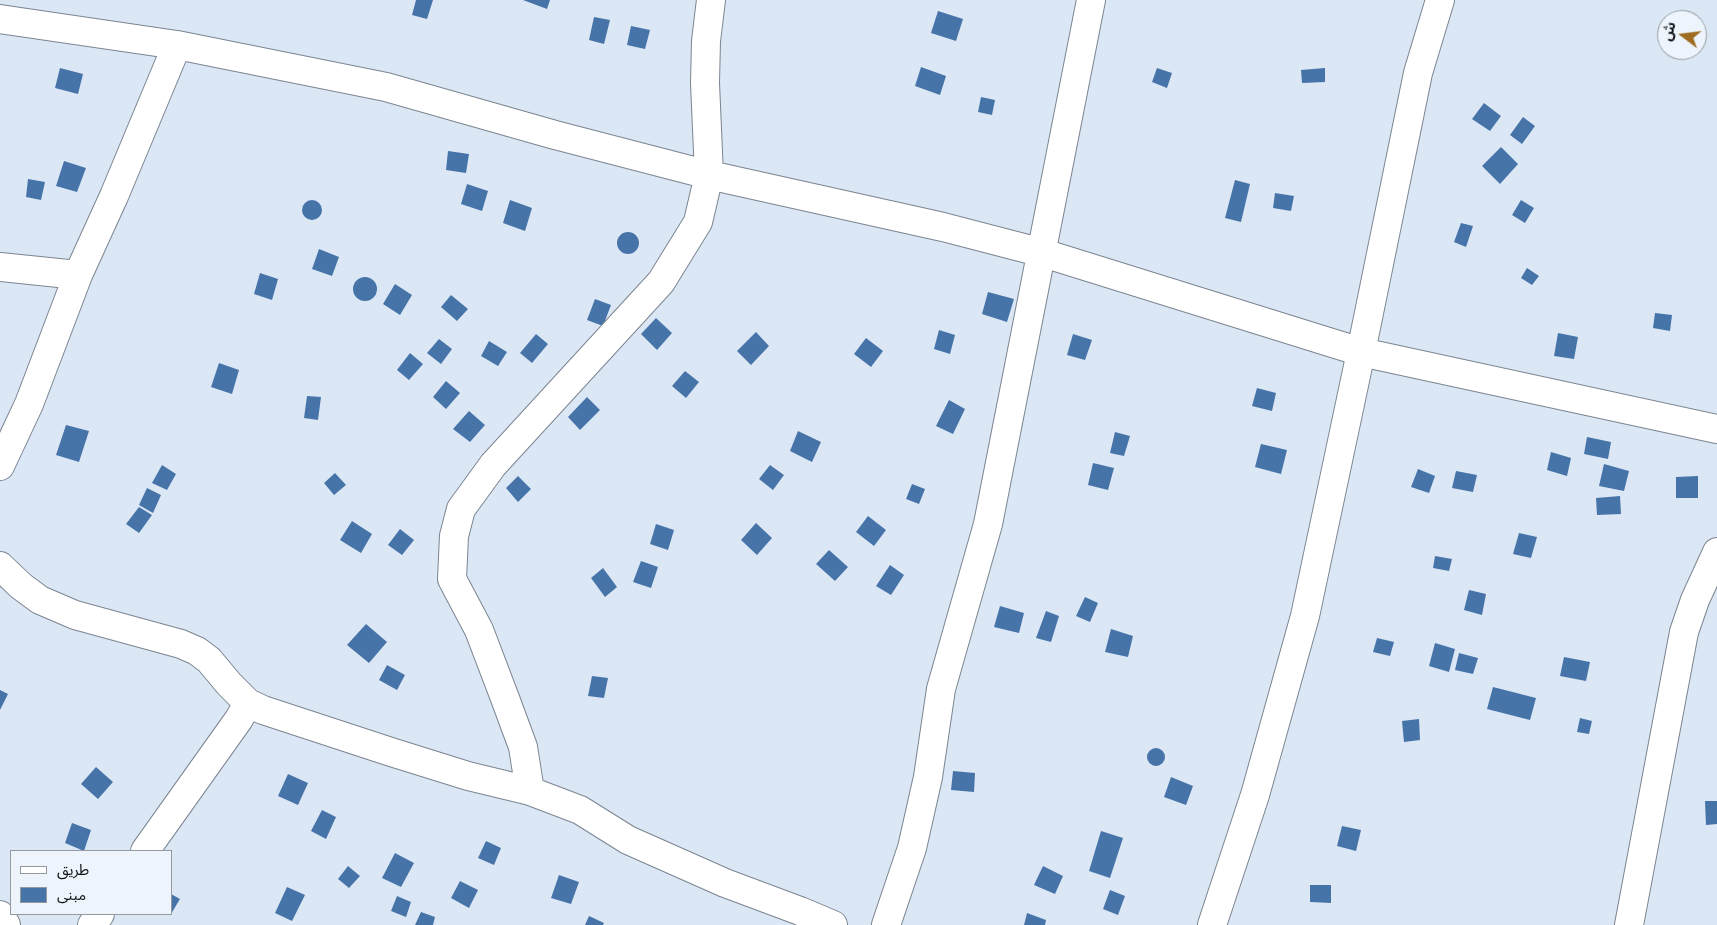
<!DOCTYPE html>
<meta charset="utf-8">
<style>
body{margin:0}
#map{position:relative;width:1717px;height:925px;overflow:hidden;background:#dce7f5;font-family:"Titillium Web","Noto Sans Arabic",sans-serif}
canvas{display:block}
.legend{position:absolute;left:10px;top:850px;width:162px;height:65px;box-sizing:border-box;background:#edf4fc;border:1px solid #949aa0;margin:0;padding:6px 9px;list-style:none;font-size:15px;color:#0f1217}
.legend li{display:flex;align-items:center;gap:10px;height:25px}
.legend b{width:25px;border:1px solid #949aa0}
.north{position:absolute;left:1657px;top:10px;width:50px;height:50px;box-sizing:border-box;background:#edf4fc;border:1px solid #949aa0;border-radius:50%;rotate:285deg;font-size:14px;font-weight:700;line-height:20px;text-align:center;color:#0f1217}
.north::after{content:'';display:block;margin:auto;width:18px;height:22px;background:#9f6d22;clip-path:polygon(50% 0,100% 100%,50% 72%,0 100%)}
</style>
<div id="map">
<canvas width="1717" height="925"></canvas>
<ul class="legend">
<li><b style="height:6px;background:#fff"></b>طريق</li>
<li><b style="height:14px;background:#4674a9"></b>مبنى</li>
</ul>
<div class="north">ش</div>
</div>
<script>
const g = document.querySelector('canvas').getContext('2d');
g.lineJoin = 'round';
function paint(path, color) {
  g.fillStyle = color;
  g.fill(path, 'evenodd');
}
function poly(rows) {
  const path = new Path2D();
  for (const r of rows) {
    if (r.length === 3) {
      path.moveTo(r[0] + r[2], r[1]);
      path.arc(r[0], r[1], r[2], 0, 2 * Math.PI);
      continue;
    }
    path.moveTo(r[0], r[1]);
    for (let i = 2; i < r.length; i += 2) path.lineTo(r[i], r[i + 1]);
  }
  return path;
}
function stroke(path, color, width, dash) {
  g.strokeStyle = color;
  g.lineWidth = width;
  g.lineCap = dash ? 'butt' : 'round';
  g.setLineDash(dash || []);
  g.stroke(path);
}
const building = poly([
 [416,0,433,0,427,19,412,15],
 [523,0,550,0,547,9],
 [938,11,963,19,956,41,931,33],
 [594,17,610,20,604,44,589,40],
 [631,26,650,30,645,49,627,45],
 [921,67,946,76,940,95,915,86],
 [60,68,83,74,78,94,55,88],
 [1157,68,1172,73,1167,88,1152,82],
 [1325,68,1325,82,1302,83,1301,70],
 [981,97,995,100,992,115,978,112],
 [1484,103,1501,116,1490,131,1472,119],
 [1523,117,1535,126,1522,144,1510,135],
 [1501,147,1518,164,1500,184,1482,166],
 [448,151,469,154,466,173,446,170],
 [64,161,86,168,77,192,56,186],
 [28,179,45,182,41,200,26,197],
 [1235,180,1250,184,1241,222,1225,218],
 [467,184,488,191,482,211,461,204],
 [1275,193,1294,196,1291,211,1273,208],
 [312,210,10],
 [510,200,532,208,525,231,503,223],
 [1521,200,1534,208,1525,223,1512,215],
 [1461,223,1473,226,1466,247,1454,242],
 [628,243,11],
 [319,249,339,257,332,276,312,269],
 [1527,268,1539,276,1532,285,1521,278],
 [260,273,278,279,272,300,254,294],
 [365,289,12],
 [395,284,412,295,400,315,383,304],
 [988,292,1014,299,1007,322,982,314],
 [451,295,468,309,457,321,441,307],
 [595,299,611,305,603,326,587,320],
 [1655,313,1672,315,1670,331,1653,328],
 [656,318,672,333,657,350,641,334],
 [939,330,955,335,950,354,934,349],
 [756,332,769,346,751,365,737,351],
 [1558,333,1578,337,1574,359,1554,356],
 [536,334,548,344,532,363,520,353],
 [1073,334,1092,340,1085,360,1067,355],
 [866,338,883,351,871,367,854,354],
 [439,339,452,349,441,364,427,353],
 [489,341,507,352,498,366,481,356],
 [410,353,423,364,409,380,397,370],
 [219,363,239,370,232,394,211,387],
 [685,371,699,382,686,398,672,386],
 [446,381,460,393,446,409,433,397],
 [1257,388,1276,393,1272,411,1252,406],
 [307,396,321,397,318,420,304,418],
 [587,397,600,410,580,430,568,417],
 [949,400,965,409,953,434,936,426],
 [469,411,485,425,470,442,453,429],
 [66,425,89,431,79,462,56,455],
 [798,431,821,442,812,462,790,451],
 [1115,432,1130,436,1124,456,1110,453],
 [1587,437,1611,442,1608,459,1584,454],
 [1261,444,1287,450,1281,474,1255,467],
 [1551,452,1571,458,1567,476,1547,470],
 [1093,463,1114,468,1108,490,1088,485],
 [1604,464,1629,471,1624,491,1599,486],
 [162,465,176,474,167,490,152,483],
 [770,465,784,475,773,490,759,479],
 [1418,469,1435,476,1429,493,1411,487],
 [1456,471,1477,475,1473,492,1452,488],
 [335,473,346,485,334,495,324,483],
 [518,476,531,489,518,502,506,488],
 [1698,476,1698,498,1676,498,1676,477],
 [912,484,925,489,919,504,906,499],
 [147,488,161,495,153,513,139,505],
 [1620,496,1621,514,1597,515,1596,498],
 [139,507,152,515,139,533,126,524],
 [868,516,886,530,874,546,856,532],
 [352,521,372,534,361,553,340,540],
 [756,523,772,538,757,555,741,540],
 [656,524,674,530,668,550,650,544],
 [400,529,414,540,402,555,388,545],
 [1519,533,1537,537,1531,558,1513,554],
 [829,550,848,567,835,581,816,564],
 [1435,556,1452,559,1449,571,1433,568],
 [641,561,658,567,651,588,633,582],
 [890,565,904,575,891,595,876,586],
 [603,568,617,587,605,597,591,578],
 [1469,590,1486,594,1482,615,1464,610],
 [1085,597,1098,603,1090,622,1076,616],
 [1000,606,1024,613,1019,633,994,627],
 [1046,611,1059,616,1051,642,1036,638],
 [366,624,387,642,369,663,347,645],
 [1111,629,1133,636,1128,657,1105,652],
 [1377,638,1394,642,1390,656,1373,652],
 [1435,643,1455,649,1449,672,1429,666],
 [1459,653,1478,658,1473,674,1455,670],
 [1564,657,1590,662,1586,681,1560,676],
 [387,665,405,675,397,690,379,680],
 [592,676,608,678,604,698,588,696],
 [1493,687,1536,698,1530,720,1487,709],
 [0,690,8,694,0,710],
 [1580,718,1592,721,1589,734,1577,732],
 [1419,719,1420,740,1404,742,1402,721],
 [1156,757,9],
 [96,767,113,782,98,799,81,784],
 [953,771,975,773,974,792,951,790],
 [288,774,308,783,298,805,278,796],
 [1171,777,1193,786,1186,805,1164,797],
 [1705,801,1717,801,1717,824,1706,825],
 [322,810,336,817,326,839,311,831],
 [72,823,91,830,84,851,65,843],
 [1342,826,1361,830,1356,851,1337,846],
 [1101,831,1123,838,1110,878,1089,871],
 [486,841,501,848,494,865,478,858],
 [395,853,414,863,401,887,382,878],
 [348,866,360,876,349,888,338,879],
 [1043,866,1063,876,1055,894,1034,885],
 [559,875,579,882,571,904,551,898],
 [460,881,478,890,469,908,451,898],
 [1310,885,1331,885,1331,903,1310,902],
 [287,887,305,895,292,921,275,913],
 [1110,890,1125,896,1118,915,1103,909],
 [171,894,180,899,171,914],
 [397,896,411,902,406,917,391,911],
 [421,912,435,917,433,925,415,925],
 [1027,913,1046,920,1045,925,1024,925],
 [589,916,604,923,603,925,585,925]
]);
const street = poly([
 [0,19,177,45,386,87,555,135,709,175,943,227,1043,253,1361,352,1717,429],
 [0,267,78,275],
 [0,466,29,404,78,275,114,196,177,45],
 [0,566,21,586,40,600,75,615,181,644,197,651,209,660,229,684,248,703,263,710,391,752,468,776,530,791,580,810,628,840,725,883,800,911,833,925],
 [530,791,523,747,506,701,479,630,452,579,454,536,461,509,493,465,661,282,698,222,709,175,705,83,706,41,711,0],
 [145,851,239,719,248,703],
 [0,915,6,925],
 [92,925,100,914],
 [886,925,912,848,928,777,941,689,988,524,1091,0],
 [1212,925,1255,795,1305,616,1361,352,1418,73,1440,0],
 [1629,925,1684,632,1695,600,1717,552]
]);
paint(building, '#4674a9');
stroke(street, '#7b8591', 30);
stroke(street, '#fff', 28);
</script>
